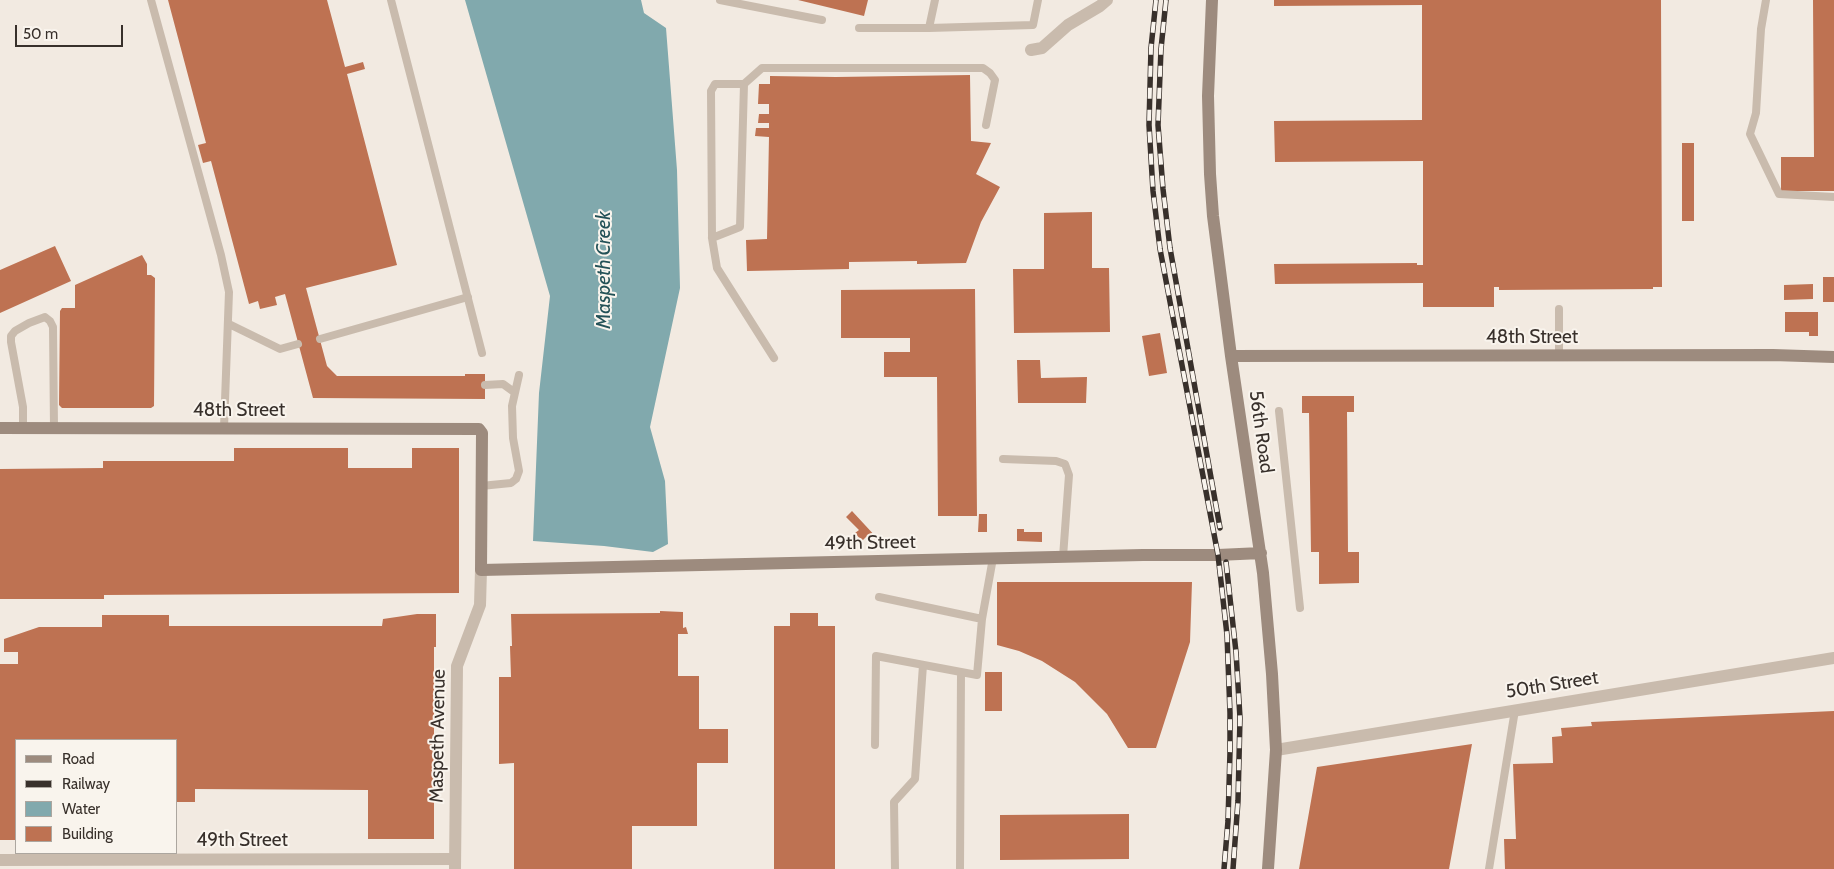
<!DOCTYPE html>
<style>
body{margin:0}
#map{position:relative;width:1834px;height:869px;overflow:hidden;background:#f2eae1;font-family:Cabin,sans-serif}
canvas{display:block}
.legend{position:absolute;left:15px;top:739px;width:162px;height:115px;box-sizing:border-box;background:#f9f4ed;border:1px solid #aca69f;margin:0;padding:6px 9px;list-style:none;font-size:15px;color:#38302b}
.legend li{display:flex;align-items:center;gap:10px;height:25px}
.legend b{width:25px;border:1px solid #aca69f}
.scale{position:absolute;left:15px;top:25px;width:108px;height:22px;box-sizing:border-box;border:2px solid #38302b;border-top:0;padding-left:6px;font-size:15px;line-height:18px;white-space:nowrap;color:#38302b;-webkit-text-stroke:4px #f9f4ed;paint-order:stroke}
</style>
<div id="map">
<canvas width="1834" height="869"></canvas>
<ul class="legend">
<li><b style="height:6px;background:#9d8b7e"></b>Road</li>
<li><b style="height:6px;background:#38302b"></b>Railway</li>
<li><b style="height:14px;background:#81a9ad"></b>Water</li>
<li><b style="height:14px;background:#be7252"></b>Building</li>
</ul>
<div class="scale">50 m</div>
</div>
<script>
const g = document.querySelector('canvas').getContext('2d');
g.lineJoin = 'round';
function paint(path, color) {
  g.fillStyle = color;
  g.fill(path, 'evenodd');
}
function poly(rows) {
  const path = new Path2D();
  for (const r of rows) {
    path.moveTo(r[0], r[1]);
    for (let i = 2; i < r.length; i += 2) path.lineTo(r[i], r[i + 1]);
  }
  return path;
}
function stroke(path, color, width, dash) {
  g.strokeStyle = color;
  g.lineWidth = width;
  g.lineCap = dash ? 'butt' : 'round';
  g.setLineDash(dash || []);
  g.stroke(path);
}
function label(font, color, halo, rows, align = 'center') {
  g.font = font + ' Cabin,sans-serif';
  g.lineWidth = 4;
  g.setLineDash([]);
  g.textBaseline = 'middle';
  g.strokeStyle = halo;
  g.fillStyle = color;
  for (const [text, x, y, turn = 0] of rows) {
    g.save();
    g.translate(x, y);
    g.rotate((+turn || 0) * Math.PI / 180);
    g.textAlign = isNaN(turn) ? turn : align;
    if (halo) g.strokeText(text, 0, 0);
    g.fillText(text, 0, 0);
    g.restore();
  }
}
const water = poly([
 [465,0,641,0,644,13,666,28,677,170,680,288,650,427,665,481,668,544,653,552,604,546,533,541,539,393,550,296]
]);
const building = poly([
 [168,0,327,0,345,67,363,62,365,69,347,74,397,265,306,288,327,366,337,376,465,376,465,374,485,374,485,399,313,398,285,294,275,297,277,305,260,309,258,301,249,304,211,161,203,163,198,145,206,143],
 [798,0,868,0,864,16],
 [1274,0,1661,0,1662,287,1653,287,1653,289,1499,290,1499,287,1494,287,1494,307,1423,307,1423,283,1275,284,1274,264,1417,263,1417,265,1423,265,1423,161,1275,162,1274,121,1422,120,1422,5,1274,6],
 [1813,0,1834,0,1834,191,1781,191,1781,157,1814,157],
 [970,75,971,141,991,143,976,174,1000,187,981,222,966,263,917,264,917,261,849,262,849,269,747,271,746,240,767,239,769,137,755,136,756,128,769,128,769,123,758,123,759,114,769,114,769,104,758,104,759,84,770,84,770,76,836,77],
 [1682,143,1694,143,1694,221,1682,221],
 [1092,212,1092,268,1109,268,1110,332,1014,333,1013,269,1044,269,1044,213],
 [55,246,71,281,0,313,0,270],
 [142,255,147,264,147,275,151,275,155,278,154,406,151,408,62,408,59,405,60,311,62,308,75,308,75,285],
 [1823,277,1834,277,1834,302,1823,302],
 [1813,284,1813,299,1784,300,1784,285],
 [975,289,977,516,938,516,937,377,884,377,884,352,910,352,910,338,841,338,841,290],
 [1785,312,1818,312,1818,336,1809,336,1809,332,1785,332],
 [1160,333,1167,373,1149,376,1142,336],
 [1017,360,1040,360,1041,378,1087,377,1086,403,1018,403],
 [1302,396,1354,396,1354,412,1347,412,1348,552,1359,552,1359,583,1319,584,1319,552,1311,552,1309,413,1302,413],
 [234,448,348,448,348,468,412,468,412,448,459,448,459,593,104,595,104,599,0,599,0,469,103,468,103,461,234,461],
 [852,511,877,538,871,543,866,537,862,541,855,533,859,530,846,517],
 [979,514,987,514,987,532,978,532],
 [1017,529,1024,529,1024,532,1042,532,1042,542,1017,541],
 [997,582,1192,582,1190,642,1156,748,1128,748,1107,714,1075,682,1042,661,1019,651,997,645],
 [660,611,683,612,683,628,686,627,688,634,678,634,678,676,699,676,699,729,728,729,728,763,697,763,697,826,632,826,632,869,514,869,514,763,499,764,499,677,511,677,510,646,512,646,511,614,660,613],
 [790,613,818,613,818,626,835,626,835,869,774,869,774,626,790,626],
 [417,614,436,614,436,647,434,647,434,839,368,839,368,790,195,789,195,802,176,802,176,740,16,740,16,840,0,840,0,664,18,664,18,652,4,652,4,639,39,627,102,627,102,615,169,615,169,626,382,626,383,619],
 [985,672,1002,672,1002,711,985,711],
 [1834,711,1834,869,1505,869,1504,839,1516,839,1513,764,1553,763,1552,737,1562,736,1561,728,1592,726,1591,722],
 [1472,744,1449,869,1299,869,1317,767],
 [1129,814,1129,859,1000,860,1000,815]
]);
const service = poly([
 [151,0,221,255,229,292,224,428],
 [391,0,482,353],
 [720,0,822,20],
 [1766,0,1761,29,1756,113,1750,134,1779,194,1834,197],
 [859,28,929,28,1033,25,1038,0],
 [929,28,935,0],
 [712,238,740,227,744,84],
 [1559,309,1559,356],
 [229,324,280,349,298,344],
 [320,339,468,297],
 [774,358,717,268,712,238,711,91,715,84,744,84,762,68,983,68,990,73,995,80,986,125],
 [485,385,503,384,514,392],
 [1279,411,1300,608],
 [23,428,23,407,11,342,11,336,15,331,29,323,45,317,50,321,53,327,54,428],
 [1003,459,1056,461,1065,464,1069,475,1063,557],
 [481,486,511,483,516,479,519,471,513,438,512,406,519,375],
 [879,597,982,619,993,558],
 [875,745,876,656,977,675,982,619],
 [895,869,894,802,915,779,923,665],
 [960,869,961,672],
 [1489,869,1515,710]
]);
const minor = poly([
 [1031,50,1042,48,1068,25,1100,6,1107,0],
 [1276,750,1834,658],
 [0,860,455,859]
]);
const tertiary = poly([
 [455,869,457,666,480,605,481,570]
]);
const secondary = poly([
 [1212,0,1208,96,1210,174,1213,216,1231,356,1263,573,1272,674,1276,750,1268,869],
 [1231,356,1773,355,1834,357],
 [0,428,479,429,482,433,481,570,1143,555,1218,555,1261,553]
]);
const rail = poly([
 [1156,0,1151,48,1149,125,1153,191,1160,249,1218,555,1227,635,1230,713,1230,752,1228,821,1224,869],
 [1166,0,1161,49,1158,125,1163,189,1170,248,1220,528],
 [1226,562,1236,652,1240,718,1238,801,1233,869]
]);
const streetNames = [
 ["48th Street",1532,337],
 ["48th Street",239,410],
 ["56th Road",1261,432,82],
 ["49th Street",870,543,-1],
 ["50th Street",1552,685,-9],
 ["Maspeth Avenue",438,736,-89],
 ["49th Street",242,840]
];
const waterNames = [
 ["Maspeth Creek",604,270,-90]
];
paint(water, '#81a9ad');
paint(building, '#be7252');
stroke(service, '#c9bbad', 8);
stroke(minor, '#c9bbad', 12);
stroke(tertiary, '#c9bbad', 12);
stroke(secondary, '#9d8b7e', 12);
stroke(rail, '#38302b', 5.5);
stroke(rail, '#f9f4ed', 4, [11]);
label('19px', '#38302b', '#f9f4ed', streetNames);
label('italic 20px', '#235157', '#f9f4ed', waterNames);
</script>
